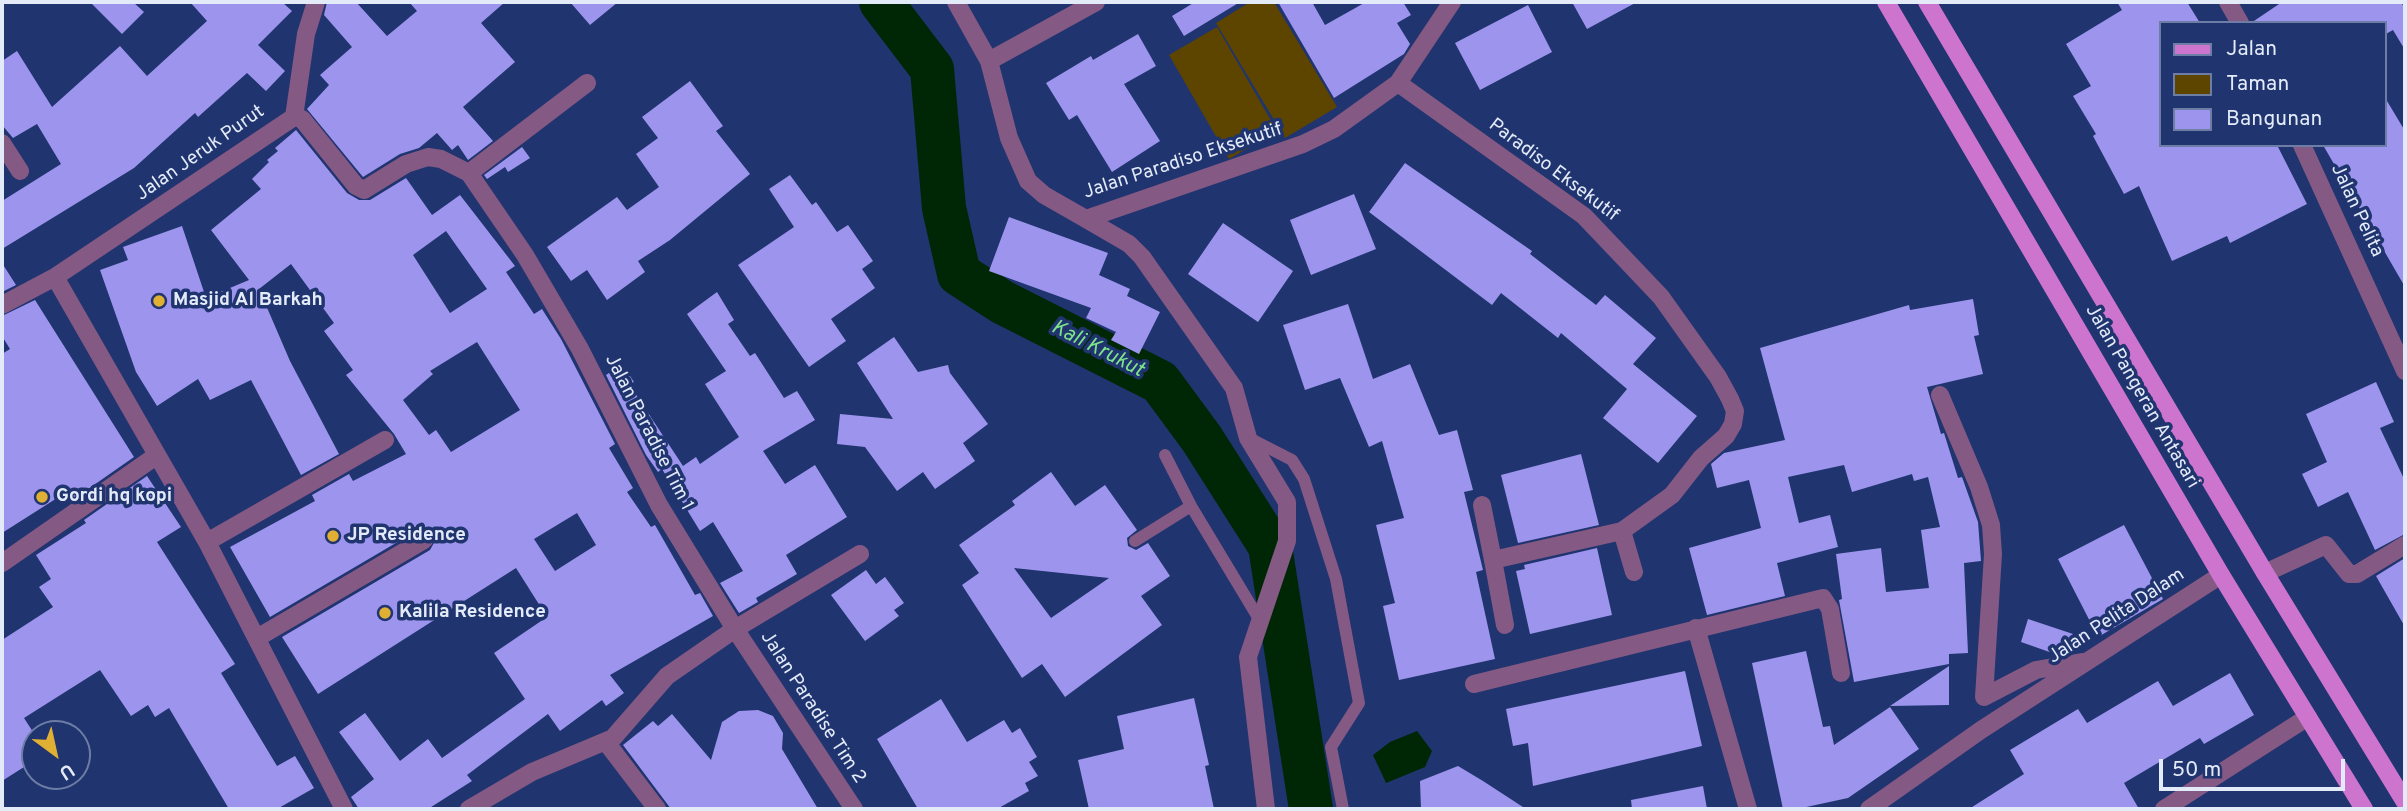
<!DOCTYPE html>
<style>
body{margin:0}
#map{position:relative;width:2407px;height:811px;overflow:hidden;background:#20346f;font-family:Overpass,sans-serif}
canvas{display:block}
.frame{position:absolute;inset:0;border:4px solid #e3eaf8;pointer-events:none}
.legend{position:absolute;left:2159px;top:21px;width:228px;height:126px;box-sizing:border-box;background:#20346f;border:2px solid #6e7da6;margin:0;padding:9px 12px;list-style:none;font-size:21px;color:#e3eaf8}
.legend li{display:flex;align-items:center;gap:14px;height:35px}
.legend b{width:35px;border:2px solid #6e7da6}
.north{position:absolute;left:21px;top:720px;width:70px;height:70px;box-sizing:border-box;background:#20346f;border:2px solid #6e7da6;border-radius:50%;rotate:147deg;font-size:19px;font-weight:700;line-height:28px;text-align:center;color:#e3eaf8}
.north::after{content:'';display:block;margin:auto;width:24px;height:32px;background:#dfb034;clip-path:polygon(50% 0,100% 100%,50% 72%,0 100%)}
.scale{position:absolute;left:2159px;top:759px;width:186px;height:32px;box-sizing:border-box;border:4px solid #e3eaf8;border-top:0;padding-left:9px;font-size:21px;line-height:24px;white-space:nowrap;color:#e3eaf8;-webkit-text-stroke:5px #20346f;paint-order:stroke}
</style>
<div id="map">
<canvas width="2407" height="811"></canvas>
<div class="frame"></div>
<ul class="legend">
<li><b style="height:9px;background:#cd74ce"></b>Jalan</li>
<li><b style="height:19px;background:#5d4500"></b>Taman</li>
<li><b style="height:19px;background:#9d95ed"></b>Bangunan</li>
</ul>
<div class="north">U</div>
<div class="scale">50 m</div>
</div>
<script>
const g = document.querySelector('canvas').getContext('2d');
g.lineJoin = 'round';
function paint(path, color) {
  g.fillStyle = color;
  g.fill(path, 'evenodd');
}
function poly(rows) {
  const path = new Path2D();
  for (const r of rows) {
    path.moveTo(r[0], r[1]);
    for (let i = 2; i < r.length; i += 2) path.lineTo(r[i], r[i + 1]);
  }
  return path;
}
function stroke(path, color, width, dash) {
  g.strokeStyle = color;
  g.lineWidth = width;
  g.lineCap = dash ? 'butt' : 'round';
  g.setLineDash(dash || []);
  g.stroke(path);
}
function label(font, color, halo, rows, align = 'center') {
  g.font = font + ' Overpass,sans-serif';
  g.lineWidth = 7;
  g.setLineDash([]);
  g.textBaseline = 'middle';
  g.strokeStyle = halo;
  g.fillStyle = color;
  for (const [text, x, y, turn = 0] of rows) {
    g.save();
    g.translate(x, y);
    g.rotate((+turn || 0) * Math.PI / 180);
    g.textAlign = isNaN(turn) ? turn : align;
    if (halo) g.strokeText(text, 0, 0);
    g.fillText(text, 0, 0);
    g.restore();
  }
}
const green = poly([
 [1250,2,1274,2,1337,107,1285,138,1216,23],
 [1217,27,1277,131,1229,159,1169,55]
]);
const water = poly([
 [1417,731,1432,751,1425,767,1386,783,1373,755,1390,742]
]);
const river = poly([
 [881,2,932,69,944,208,959,274,1002,302,1160,382,1202,439,1270,546,1311,809]
]);
const building = poly([
 [90,2,133,2,144,12,122,34],
 [190,2,282,2,292,11,258,45,285,71,266,91,247,73,198,117,195,113,134,168,2,249,2,201,61,164,37,124,13,138,2,125,2,61,17,51,52,107,120,46,147,76,207,21],
 [327,2,356,2,387,36,417,11,409,2,505,2,481,23,515,62,463,107,493,141,468,160,458,145,452,150,437,133,419,148,400,154,363,177,307,109,329,85,320,75,352,47,324,15],
 [570,2,618,2,590,25],
 [1195,2,1240,2,1184,36,1172,16],
 [1278,2,1312,2,1325,25,1366,2,1403,2,1411,15,1397,23,1410,44,1404,54,1334,98],
 [1572,2,1637,2,1587,29],
 [2117,2,2187,2,2200,23,2160,23,2160,145,2277,145,2307,204,2230,243,2227,236,2172,261,2139,186,2124,194,2093,136,2096,134,2073,96,2091,86,2066,44,2122,10],
 [2282,2,2401,2,2405,9,2405,50,2393,30,2384,35,2384,23,2251,23],
 [1528,5,1552,52,1480,90,1455,43],
 [1138,34,1156,66,1124,84,1160,141,1112,172,1077,115,1069,120,1046,83,1091,56,1093,60],
 [690,81,723,126,716,131,750,174,670,240,638,261,645,272,607,300,587,270,571,281,547,247,617,197,627,210,659,187,636,154,658,138,642,117],
 [2384,96,2405,131,2405,287,2323,145,2384,145],
 [296,130,347,193,359,200,370,200,406,178,432,215,460,195,515,266,506,272,534,314,542,309,561,339,615,444,609,448,633,488,627,492,651,527,655,525,695,595,700,593,713,616,610,675,624,693,606,706,602,700,560,731,548,714,467,775,472,781,428,809,359,809,351,797,374,779,339,732,365,713,400,761,428,739,442,758,525,699,494,653,547,617,516,568,318,694,282,637,430,550,435,541,433,534,425,529,418,530,270,617,230,547,315,501,312,495,349,474,353,481,406,454,394,434,346,375,353,370,324,331,334,323,291,264,259,289,290,361,339,454,301,475,251,380,210,400,198,379,157,406,136,372,100,270,128,260,123,247,182,226,206,298,249,280,211,230,261,189,252,179,269,162,267,160,278,151,275,148],
 [446,231,487,289,450,313,413,255],
 [477,342,520,410,451,452,436,430,429,435,403,400,433,374,430,371],
 [577,513,596,545,555,571,534,539],
 [522,147,530,158,508,172,505,167,487,179,484,175],
 [1405,163,1532,251,1530,254,1596,305,1605,295,1656,338,1633,364,1697,416,1658,463,1603,418,1627,389,1561,333,1558,338,1501,293,1492,305,1369,212],
 [790,175,812,205,816,202,837,232,848,225,873,261,862,269,875,288,831,319,846,341,809,367,738,265,794,227,769,189],
 [1354,194,1376,249,1311,275,1290,220],
 [1009,217,1108,253,1099,275,1130,289,1127,296,1160,312,1139,354,1111,340,1116,332,1086,318,1091,308,989,271],
 [1223,223,1293,271,1258,322,1188,274],
 [2,263,16,285,2,292],
 [717,292,734,320,728,324,750,356,755,353,784,398,797,391,815,420,763,451,785,484,815,465,847,517,786,555,797,574,756,598,758,602,739,613,720,583,743,571,713,522,700,531,662,469,658,472,646,455,606,375,622,364,634,382,629,384,683,466,696,457,700,464,739,437,705,384,726,371,687,314],
 [1973,299,1979,335,1974,336,1983,374,1927,387,1941,434,1944,433,1958,478,1962,477,1978,522,1981,561,1964,563,1968,653,1949,654,1949,664,1854,682,1839,600,1842,599,1836,554,1881,548,1886,592,1929,588,1921,530,1940,527,1928,477,1914,481,1912,474,1852,492,1844,465,1788,477,1799,523,1830,515,1838,547,1777,563,1785,596,1707,615,1689,548,1761,528,1749,480,1717,488,1711,464,1724,453,1785,440,1760,348,1909,305,1910,310],
 [35,300,134,457,71,501,65,493,2,533,2,354,10,349,2,336,2,316],
 [1348,304,1373,379,1410,364,1439,435,1457,430,1473,490,1464,492,1483,570,1476,572,1495,659,1399,680,1383,606,1395,603,1376,525,1404,518,1382,441,1369,447,1340,378,1305,390,1283,325],
 [894,337,918,372,948,365,950,373,988,424,963,443,975,461,935,489,923,472,897,491,865,447,837,444,840,414,893,419,857,363],
 [2376,382,2394,422,2380,428,2405,481,2405,534,2375,550,2348,492,2318,507,2302,474,2327,462,2306,414],
 [1581,454,1599,525,1518,543,1501,475],
 [1051,472,1075,506,1105,485,1137,530,1127,538,1128,546,1136,550,1148,543,1170,576,1141,596,1162,625,1065,697,1042,664,1022,678,962,585,979,573,959,545,1015,505,1012,501],
 [1014,568,1109,578,1051,618],
 [147,476,181,527,157,542,235,664,221,673,277,766,295,756,314,788,277,809,229,809,169,708,155,717,148,705,131,716,100,670,24,718,35,735,35,760,2,781,2,640,53,607,39,587,51,579,36,555,86,523,84,520],
 [2124,525,2163,599,2098,637,2058,559],
 [1597,548,1612,615,1530,634,1516,571,1525,569,1524,565],
 [2405,558,2405,627,2376,576],
 [866,570,876,584,885,577,904,603,894,610,899,616,865,641,831,595],
 [2028,619,2073,634,2066,653,2058,655,2021,642],
 [1806,651,1823,727,1830,726,1834,745,1890,707,1919,749,1848,798,1797,809,1783,809,1752,663],
 [1949,666,1949,705,1890,706],
 [1685,671,1702,746,1533,786,1528,743,1513,746,1506,709],
 [2230,673,2254,715,2204,744,2200,738,2124,783,2139,809,1969,809,2024,774,2010,750,2078,709,2087,723,2158,681,2173,706],
 [1194,698,1209,765,1205,766,1214,809,1089,809,1078,760,1124,749,1117,716],
 [941,699,967,742,1004,720,1012,733,1020,728,1037,757,1029,762,1038,776,1025,783,1029,791,997,809,918,809,877,739],
 [758,710,773,716,783,733,782,749,818,809,671,809,623,745,653,721,658,726,672,714,711,760,722,722,739,711],
 [1458,766,1483,781,1526,809,1421,809,1420,781],
 [1703,786,1707,809,1632,809,1631,800]
]);
const service = poly([
 [1249,438,1292,460,1304,479,1336,579,1359,703,1331,747,1343,809],
 [1165,455,1191,506],
 [1135,541,1191,506,1259,619]
]);
const minor = poly([
 [956,2,989,61,1009,138,1028,181,1044,195,1086,219,1303,144,1334,129,1398,83,1452,2],
 [2228,2,2240,23],
 [989,61,1096,2],
 [1398,83,1584,216,1661,297,1718,377,1730,399,1735,411,1733,424,1726,436,1701,458,1672,495,1622,531,1634,572],
 [294,117,306,34,316,2],
 [2,143,20,171],
 [2302,145,2405,371],
 [469,173,587,83],
 [1086,219,1129,244,1142,257,1234,388,1248,438,1287,502,1287,541,1248,657,1266,809],
 [55,277,207,542,344,809],
 [2,305,55,277,294,117,302,119,356,186,364,190,406,164,428,157,441,159,469,173,525,255,580,349,659,505,735,629,854,809],
 [1940,395,1979,487,1991,525,1993,554,1984,697,2036,670,2082,662],
 [1482,505,1493,560],
 [207,542,385,440],
 [2,563,156,456],
 [2265,573,2326,545,2349,574,2357,574,2405,545],
 [1505,625,1493,560,1622,531],
 [1696,628,1748,809],
 [257,638,424,540],
 [1474,684,1823,598,1830,609,1841,673],
 [606,742,657,809],
 [469,809,532,772,613,738,667,676,735,629,860,554],
 [1869,809,1981,730,2221,575],
 [2164,809,2308,717]
]);
const primary = poly([
 [1886,2,2221,575,2364,809],
 [1927,2,2265,573,2405,802]
]);
const markers = [
 [159,301,7,"#dfb034"],
 [42,497,7,"#dfb034"],
 [333,536,7,"#dfb034"],
 [385,613,7,"#dfb034"]
];
const streetNames = [
 ["Jalan Jeruk Purut",201,154,-35],
 ["Jalan Paradiso Eksekutif",1183,162,-18],
 ["Paradiso Eksekutif",1553,171,37],
 ["Jalan Pelita",2356,211,65],
 ["Jalan Pangeran Antasari",2141,397,60],
 ["Jalan Paradise Tim 1",648,433,63],
 ["Jalan Pelita Dalam",2117,617,-33],
 ["Jalan Paradise Tim 2",812,708,57]
];
const poiNames = [
 ["Masjid Al Barkah",173,301],
 ["Gordi hq kopi",56,497],
 ["JP Residence",347,536],
 ["Kalila Residence",399,613]
];
const waterNames = [
 ["Kali Krukut",1097,350,27]
];
paint(green, '#5d4500');
paint(water, '#002705');
stroke(river, '#002705', 44);
paint(building, '#9d95ed');
stroke(service, '#845984', 12);
stroke(minor, '#845984', 18);
stroke(primary, '#cd74ce', 18);
for (const [x, y, r, color] of markers) {
  const dot = new Path2D();
  dot.arc(x, y, r, 0, 2 * Math.PI);
  g.fillStyle = color;
  g.fill(dot);
  stroke(dot, '#20346f', 2.5);
}
label('19px', '#e3eaf8', '#20346f', streetNames);
label('bold 19px', '#e3eaf8', '#20346f', poiNames, 'left');
label('italic 21px', '#7ee48a', '#20346f', waterNames);
</script>
